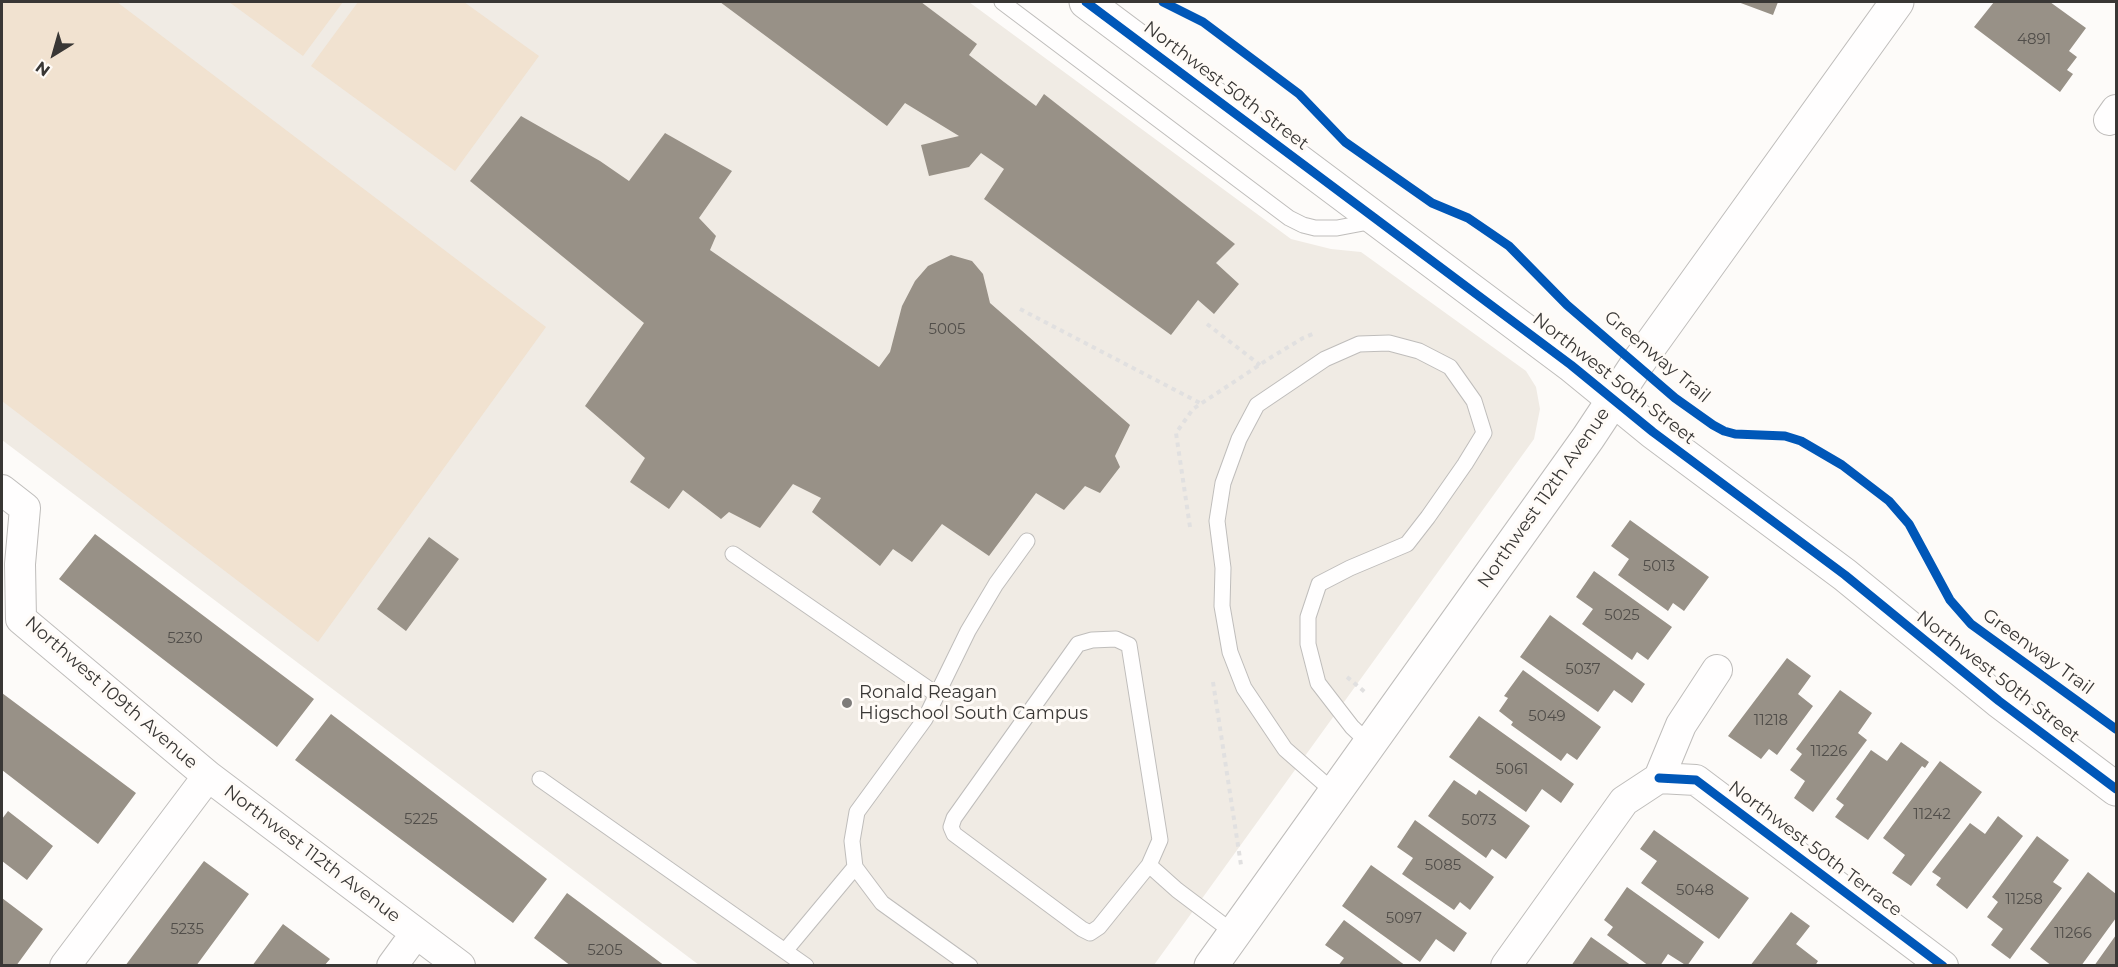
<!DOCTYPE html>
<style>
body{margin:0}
#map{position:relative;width:2118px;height:967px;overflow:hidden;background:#fdfbf9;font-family:Montserrat,sans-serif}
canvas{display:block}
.frame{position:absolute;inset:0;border:3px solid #393735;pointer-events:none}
.north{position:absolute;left:24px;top:24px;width:60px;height:60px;-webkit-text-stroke:4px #fffbf7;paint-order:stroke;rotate:217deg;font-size:16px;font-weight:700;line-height:24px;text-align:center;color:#393735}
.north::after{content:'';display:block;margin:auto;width:21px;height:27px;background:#393735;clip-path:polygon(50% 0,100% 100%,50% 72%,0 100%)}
</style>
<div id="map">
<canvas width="2118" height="967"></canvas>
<div class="frame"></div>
<div class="north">N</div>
</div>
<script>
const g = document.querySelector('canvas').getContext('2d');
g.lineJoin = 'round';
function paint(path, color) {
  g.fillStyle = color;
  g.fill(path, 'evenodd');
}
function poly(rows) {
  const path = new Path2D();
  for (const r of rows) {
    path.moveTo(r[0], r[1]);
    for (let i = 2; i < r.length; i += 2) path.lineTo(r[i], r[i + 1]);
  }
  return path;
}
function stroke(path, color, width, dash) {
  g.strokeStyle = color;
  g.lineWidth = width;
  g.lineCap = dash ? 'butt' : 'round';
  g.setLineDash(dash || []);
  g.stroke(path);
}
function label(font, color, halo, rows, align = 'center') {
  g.font = font + ' Montserrat,sans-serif';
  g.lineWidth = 6;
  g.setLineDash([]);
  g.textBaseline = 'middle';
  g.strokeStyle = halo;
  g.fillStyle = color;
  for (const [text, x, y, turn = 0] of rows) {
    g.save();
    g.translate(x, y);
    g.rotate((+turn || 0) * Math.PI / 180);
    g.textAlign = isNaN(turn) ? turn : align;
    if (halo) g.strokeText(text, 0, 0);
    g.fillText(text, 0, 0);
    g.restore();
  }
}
const built = poly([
 [2,2,969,2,1291,239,1331,249,1361,252,1526,371,1536,387,1540,409,1534,439,1154,965,699,965,2,440]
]);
const green = poly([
 [2,2,117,2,546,327,318,642,2,401],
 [229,2,343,2,303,56],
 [358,2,464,2,539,56,455,171,311,66]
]);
const building = poly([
 [720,2,921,2,977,44,969,55,1004,82,1036,106,1044,94,1235,244,1216,263,1239,284,1214,314,1198,300,1171,335,984,199,1004,169,981,153,969,167,929,176,921,145,959,136,905,103,887,126],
 [1738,2,1778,2,1773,15],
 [1994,2,2050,2,2086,28,2069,51,2077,57,2067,70,2073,74,2060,92,1974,27],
 [521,116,600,161,629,181,665,133,732,171,699,218,716,236,710,250,879,367,890,352,902,306,915,281,928,266,951,255,972,261,983,274,990,303,1130,425,1115,456,1120,467,1100,493,1085,486,1064,510,1036,493,989,556,942,524,912,562,893,549,880,566,812,512,821,498,793,484,760,528,729,512,721,519,683,490,669,509,630,482,645,458,585,406,644,323,470,181],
 [1630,520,1709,577,1684,611,1673,603,1668,611,1618,575,1629,559,1611,546],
 [95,534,314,699,277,747,59,579],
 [429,537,459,559,406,631,377,609],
 [1594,571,1672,627,1648,660,1637,652,1632,660,1582,624,1593,609,1576,597],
 [1550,615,1645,684,1632,703,1614,690,1598,712,1520,657],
 [1787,658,1811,676,1798,694,1813,706,1777,755,1769,749,1761,759,1728,736],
 [1523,670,1601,727,1577,760,1567,753,1561,761,1511,725,1513,722,1499,711,1508,698,1504,696],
 [1840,690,1872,713,1858,733,1867,740,1813,812,1794,798,1805,781,1790,770,1802,754,1796,749],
 [2,693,136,793,98,844,2,770],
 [331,714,547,879,513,923,295,760],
 [1479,716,1574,784,1561,803,1542,789,1526,812,1449,757],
 [1901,742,1929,762,1925,768,1922,766,1868,840,1835,817,1844,805,1836,799,1871,750,1887,761],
 [1940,761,1982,792,1911,886,1892,873,1905,855,1883,838],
 [1454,780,1476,795,1479,790,1530,826,1506,859,1492,849,1486,858,1428,816],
 [8,811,53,846,27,880,2,861,2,819],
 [1998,816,2023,836,1967,909,1936,885,1941,878,1932,872,1970,823,1985,834],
 [1415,820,1494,877,1470,910,1460,902,1454,910,1402,874,1413,858,1397,847],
 [1654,830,1749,898,1719,939,1641,883,1657,861,1640,849],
 [2037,836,2069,860,2053,882,2062,888,2010,959,1991,945,2003,929,1987,917,1998,902,1992,897],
 [204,861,249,894,196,966,125,966],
 [1371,865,1467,933,1454,952,1436,939,1420,962,1342,906],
 [2088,872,2116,894,2116,918,2081,966,2052,966,2030,949],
 [1627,887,1704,942,1687,966,1668,954,1660,966,1649,966,1607,935,1613,927,1604,920],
 [567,893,665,966,571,966,534,938],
 [2,898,43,929,16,966,2,966],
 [1791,912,1810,926,1796,944,1818,961,1815,966,1750,966],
 [1344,920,1406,966,1338,966,1344,958,1325,945],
 [283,924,330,959,324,966,252,966],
 [2116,935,2116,966,2094,966],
 [1591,937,1632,966,1571,966]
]);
const path = poly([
 [1020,309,1200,403],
 [1207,324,1260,365],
 [1190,527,1176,433,1193,409,1270,358,1303,338,1315,333],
 [1347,677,1366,693],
 [1213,682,1241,865]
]);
const lane = poly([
 [1002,2,1289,218,1303,225,1315,228,1337,228,1374,221],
 [733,554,936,694],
 [540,779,806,966],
 [1334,792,1285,749,1244,688,1230,652,1222,606,1223,568,1217,521,1223,483,1239,439,1257,405,1325,359,1359,344,1389,343,1419,351,1450,367,1474,401,1484,433,1465,464,1428,517,1407,544,1350,568,1319,584,1308,617,1308,644,1318,683,1352,727,1369,743],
 [1149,865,1160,840,1129,645,1116,639,1092,640,1078,644,954,818,951,827,954,834,1082,929,1090,933,1099,927,1149,865,1177,890,1234,933],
 [785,951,855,867],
 [970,966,882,903,855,867,852,841,857,812,925,719,968,631,996,584,1027,541]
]);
const street = poly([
 [2109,120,2116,110],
 [2,490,25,508,20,564,21,619,208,776,65,966],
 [208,776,460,966],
 [1659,778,1696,780,1943,966],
 [392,966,416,933],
 [1506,966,1624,801,1659,778,1681,725,1717,670]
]);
const secondary = poly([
 [1086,2,1571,365,1653,432,1845,575,1999,701,2116,789],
 [1211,966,1588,438,1637,364,1897,2]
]);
const cycleway = poly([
 [1086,2,1571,365,1653,432,1845,575,1999,701,2116,789],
 [1163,2,1203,22,1299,94,1345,142,1432,203,1468,218,1509,246,1567,305,1675,398,1713,425,1724,431,1735,434,1785,436,1801,441,1842,465,1889,501,1909,524,1950,600,1971,624,2116,729],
 [1659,778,1696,780,1943,966]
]);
const markers = [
 [847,703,6,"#7e7c7a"]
];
const numberNames = [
 ["4891",2034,40],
 ["5005",947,330],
 ["5013",1659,567],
 ["5025",1622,616],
 ["5230",185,639],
 ["5037",1583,670],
 ["5049",1547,717],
 ["11218",1771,721],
 ["11226",1829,752],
 ["5061",1512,770],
 ["11242",1932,815],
 ["5225",421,820],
 ["5073",1479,821],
 ["5085",1443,866],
 ["5048",1695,891],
 ["11258",2024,900],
 ["5097",1404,919],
 ["5235",187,930],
 ["11266",2073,934],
 ["5205",605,951]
];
const streetNames = [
 ["Northwest 50th Street",1226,86,37],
 ["Greenway Trail",1657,357,40],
 ["Northwest 50th Street",1614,379,38],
 ["Northwest 112th Avenue",1544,498,-55],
 ["Greenway Trail",2038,652,36],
 ["Northwest 50th Street",1998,677,38],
 ["Northwest 109th Avenue",111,693,41],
 ["Northwest 50th Terrace",1815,849,37],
 ["Northwest 112th Avenue",312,854,37]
];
const poiNames = [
 ["Ronald Reagan",859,693],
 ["Higschool South Campus",859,714]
];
paint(built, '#f0ebe4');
paint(green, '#f1e2d0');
paint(building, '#989187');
stroke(lane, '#bfbdbb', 17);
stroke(street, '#bfbdbb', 32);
stroke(secondary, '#bfbdbb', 35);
stroke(path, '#e1e0e0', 4, [4.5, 4.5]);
stroke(lane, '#fffefe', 15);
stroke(street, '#fffefe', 30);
stroke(secondary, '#fffefe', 33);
stroke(cycleway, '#0057b8', 9);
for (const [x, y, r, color] of markers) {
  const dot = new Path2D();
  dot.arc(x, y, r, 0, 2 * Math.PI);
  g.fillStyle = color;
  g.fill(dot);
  stroke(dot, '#fffbf7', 2);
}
label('15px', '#514e4a', null, numberNames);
label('18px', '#393735', '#fffbf7', streetNames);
label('18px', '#393735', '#fffbf7', poiNames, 'left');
</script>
